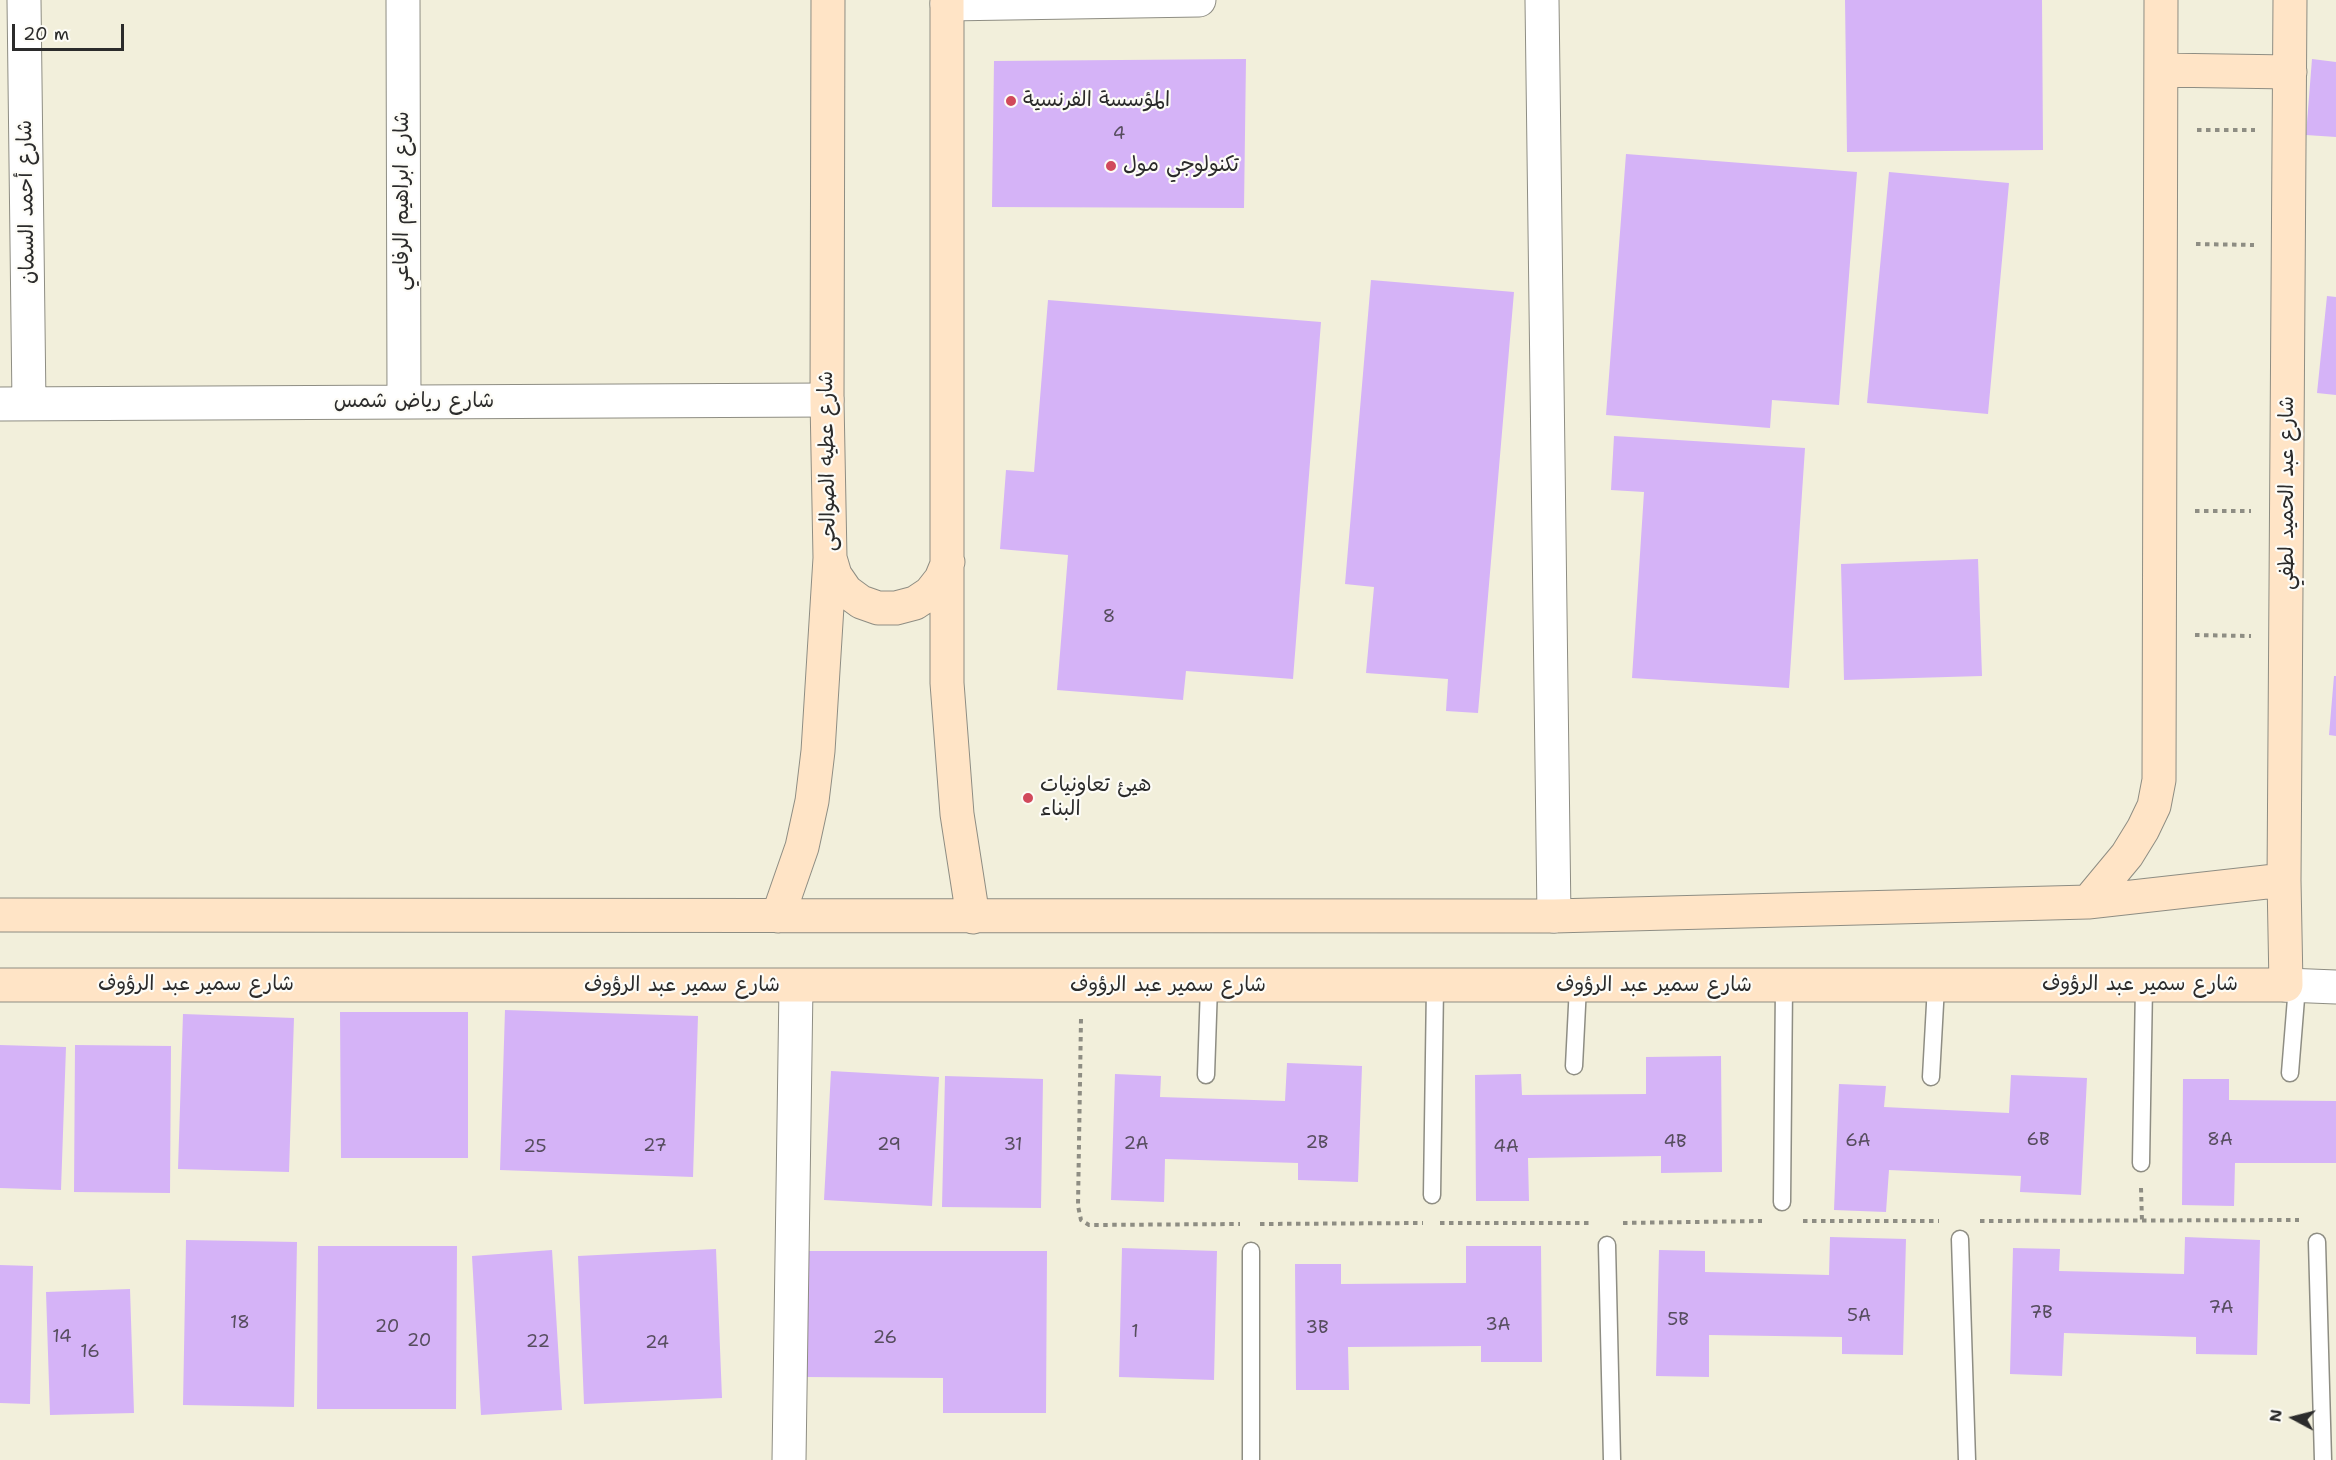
<!DOCTYPE html>
<meta charset="utf-8">
<style>
body{margin:0}
#map{position:relative;width:2336px;height:1460px;overflow:hidden;background:#f2efdb;font-family:"Shantell Sans",sans-serif}
canvas{display:block}
.north{position:absolute;left:2264px;top:1388px;width:60px;height:60px;-webkit-text-stroke:4px #fdfcf7;paint-order:stroke;rotate:277deg;font-size:16px;font-weight:700;line-height:24px;text-align:center;color:#2b2b2b}
.north::after{content:'';display:block;margin:auto;width:21px;height:27px;background:#2b2b2b;clip-path:polygon(50% 0,100% 100%,50% 72%,0 100%)}
.scale{position:absolute;left:12px;top:24px;width:112px;height:27px;box-sizing:border-box;border:3px solid #2b2b2b;border-top:0;padding-left:8px;font-size:18px;line-height:21px;white-space:nowrap;color:#2b2b2b;-webkit-text-stroke:4px #fdfcf7;paint-order:stroke}
</style>
<div id="map">
<canvas width="2336" height="1460"></canvas>
<div class="north">N</div>
<div class="scale">20 m</div>
</div>
<script>
const g = document.querySelector('canvas').getContext('2d');
g.lineJoin = 'round';
function paint(path, color) {
  g.fillStyle = color;
  g.fill(path, 'evenodd');
}
function poly(rows) {
  const path = new Path2D();
  for (const r of rows) {
    path.moveTo(r[0], r[1]);
    for (let i = 2; i < r.length; i += 2) path.lineTo(r[i], r[i + 1]);
  }
  return path;
}
function stroke(path, color, width, dash) {
  g.strokeStyle = color;
  g.lineWidth = width;
  g.lineCap = dash ? 'butt' : 'round';
  g.setLineDash(dash || []);
  g.stroke(path);
}
function label(font, color, halo, rows, align = 'center') {
  g.font = font + ' "Shantell Sans","Playpen Sans Arabic",sans-serif';
  g.lineWidth = 4.5;
  g.setLineDash([]);
  g.textBaseline = 'middle';
  g.strokeStyle = halo;
  g.fillStyle = color;
  for (const [text, x, y, turn = 0] of rows) {
    g.save();
    g.translate(x, y);
    g.rotate((+turn || 0) * Math.PI / 180);
    g.textAlign = isNaN(turn) ? turn : align;
    if (halo) g.strokeText(text, 0, 0);
    g.fillText(text, 0, 0);
    g.restore();
  }
}
const building = poly([
 [1845,0,2042,0,2043,150,1847,152],
 [1246,59,1244,208,992,207,994,61],
 [2312,59,2336,62,2336,137,2306,135],
 [1626,154,1857,172,1839,405,1772,400,1770,428,1606,415],
 [1889,172,2009,183,1988,414,1867,403],
 [1371,280,1514,292,1478,713,1446,711,1448,679,1366,673,1374,587,1345,584],
 [2327,296,2336,297,2336,395,2317,393],
 [1048,300,1321,322,1293,679,1186,671,1183,700,1057,690,1068,555,1000,549,1006,470,1034,472],
 [1614,436,1805,448,1789,688,1632,678,1644,492,1611,490],
 [1978,559,1982,676,1844,680,1841,564],
 [2334,676,2336,676,2336,736,2329,735],
 [505,1010,698,1016,693,1177,500,1170],
 [340,1012,468,1012,468,1158,341,1158],
 [183,1014,294,1018,289,1172,178,1169],
 [0,1045,66,1047,61,1190,0,1188],
 [75,1045,171,1046,170,1193,74,1192],
 [1721,1056,1722,1172,1661,1173,1661,1156,1528,1158,1529,1201,1476,1201,1475,1075,1521,1074,1522,1095,1646,1094,1646,1057],
 [1287,1063,1362,1066,1358,1182,1298,1180,1298,1163,1165,1159,1164,1202,1111,1200,1115,1074,1161,1076,1160,1097,1285,1101],
 [831,1071,939,1077,932,1206,824,1200],
 [2011,1075,2087,1078,2081,1195,2020,1192,2021,1176,1889,1170,1886,1212,1834,1210,1839,1084,1886,1086,1884,1107,2009,1113],
 [945,1076,1043,1079,1041,1208,942,1207],
 [2183,1079,2229,1079,2229,1100,2336,1101,2336,1163,2235,1163,2234,1206,2182,1205],
 [1830,1237,1906,1239,1903,1355,1842,1354,1842,1337,1709,1335,1709,1377,1656,1376,1659,1250,1705,1251,1705,1272,1829,1275],
 [2185,1237,2260,1240,2257,1355,2196,1354,2196,1337,2064,1333,2062,1376,2010,1374,2013,1248,2060,1249,2059,1271,2184,1274],
 [186,1240,297,1242,294,1407,183,1405],
 [318,1246,457,1246,456,1409,317,1409],
 [1466,1246,1541,1246,1542,1362,1481,1362,1481,1346,1348,1347,1349,1390,1296,1390,1295,1264,1341,1264,1341,1284,1466,1283],
 [1122,1248,1217,1251,1214,1380,1119,1377],
 [716,1249,722,1398,584,1404,578,1256],
 [552,1250,562,1410,481,1415,472,1256],
 [807,1251,1047,1251,1046,1413,943,1413,943,1378,806,1377],
 [0,1265,33,1266,30,1404,0,1403],
 [130,1289,134,1413,50,1415,46,1292]
]);
const path = poly([
 [2197,130,2255,130],
 [2196,244,2254,245],
 [2195,511,2251,511],
 [2195,635,2251,636],
 [1081,1019,1078,1206,1081,1220,1089,1225,1240,1224],
 [2141,1188,2142,1221],
 [1803,1221,1939,1221],
 [1980,1221,2299,1220],
 [1440,1223,1591,1223],
 [1623,1223,1762,1221],
 [1260,1224,1423,1223]
]);
const lane = poly([
 [1574,1066,1578,986],
 [2290,1073,2297,986],
 [1206,1075,1209,986],
 [1931,1077,1936,986],
 [2141,1163,2144,985],
 [1432,1195,1435,986],
 [1782,1202,1784,985],
 [1960,1239,1967,1460],
 [2317,1242,2323,1460],
 [1607,1245,1612,1460],
 [1251,1460,1251,1251]
]);
const street = poly([
 [24,0,29,404],
 [403,0,404,401],
 [1542,0,1554,916],
 [947,4,1199,0],
 [0,404,827,400],
 [2286,985,2336,987],
 [789,1460,796,986]
]);
const secondary = poly([
 [947,0,947,683,957,814,973,917],
 [2161,70,2290,72],
 [830,558,835,575,846,591,861,602,878,608,896,608,915,603,930,593,941,579,948,562],
 [2088,902,2127,855,2143,829,2154,806,2159,780,2161,0],
 [0,915,1554,916,2088,902,2284,880],
 [778,916,802,847,812,801,818,751,830,558,827,400,828,0],
 [0,985,2286,985,2284,880,2290,0]
]);
const markers = [
 [1011,101,6,"#d1495b"],
 [1111,166,6,"#d1495b"],
 [1028,798,6,"#d1495b"]
];
const numberNames = [
 ["4",1119,134],
 ["8",1109,617],
 ["6B",2038,1140],
 ["8A",2220,1140],
 ["6A",1858,1141],
 ["4B",1675,1142],
 ["2B",1317,1143],
 ["2A",1136,1144],
 ["29",889,1145],
 ["31",1013,1145],
 ["27",655,1146],
 ["25",535,1147],
 ["4A",1506,1147],
 ["7A",2221,1308],
 ["7B",2041,1313],
 ["5A",1859,1316],
 ["5B",1678,1320],
 ["18",240,1323],
 ["3A",1498,1325],
 ["20",387,1327],
 ["3B",1317,1328],
 ["1",1135,1332],
 ["14",62,1337],
 ["26",885,1338],
 ["20",419,1341],
 ["22",538,1342],
 ["24",657,1343],
 ["16",90,1352]
];
const poiNames = [
 ["المؤسسة الفرنسية",1023,101],
 ["تكنولوجي مول",1123,166],
 ["هيئ تعاونيات",1040,786],
 ["البناء",1040,810]
];
const streetNames = [
 ["شارع ابراهيم الرفاعي",403,201,-90],
 ["شارع أحمد السمان",27,202,-91],
 ["شارع رياض شمس",414,402],
 ["شارع عطيه الصوالحى",828,461,-91],
 ["شارع عبد الحميد لطفي",2288,493,-90],
 ["شارع سمير عبد الرؤوف",196,985],
 ["شارع سمير عبد الرؤوف",2140,985],
 ["شارع سمير عبد الرؤوف",682,986],
 ["شارع سمير عبد الرؤوف",1168,986],
 ["شارع سمير عبد الرؤوف",1654,986]
];
paint(building, '#d5b3f7');
stroke(lane, '#8e8d83', 19);
stroke(street, '#8e8d83', 35);
stroke(secondary, '#8e8d83', 35);
stroke(path, '#8e8d83', 4, [4.5, 4.5]);
stroke(lane, '#fff', 16);
stroke(street, '#fff', 33);
stroke(secondary, '#ffe4c6', 33);
for (const [x, y, r, color] of markers) {
  const dot = new Path2D();
  dot.arc(x, y, r, 0, 2 * Math.PI);
  g.fillStyle = color;
  g.fill(dot);
  stroke(dot, '#fdfcf7', 2);
}
label('18px', '#564d5e', null, numberNames);
label('21px', '#2b2b2b', '#fdfcf7', poiNames, 'left');
label('21px', '#2b2b2b', '#fdfcf7', streetNames);
</script>
